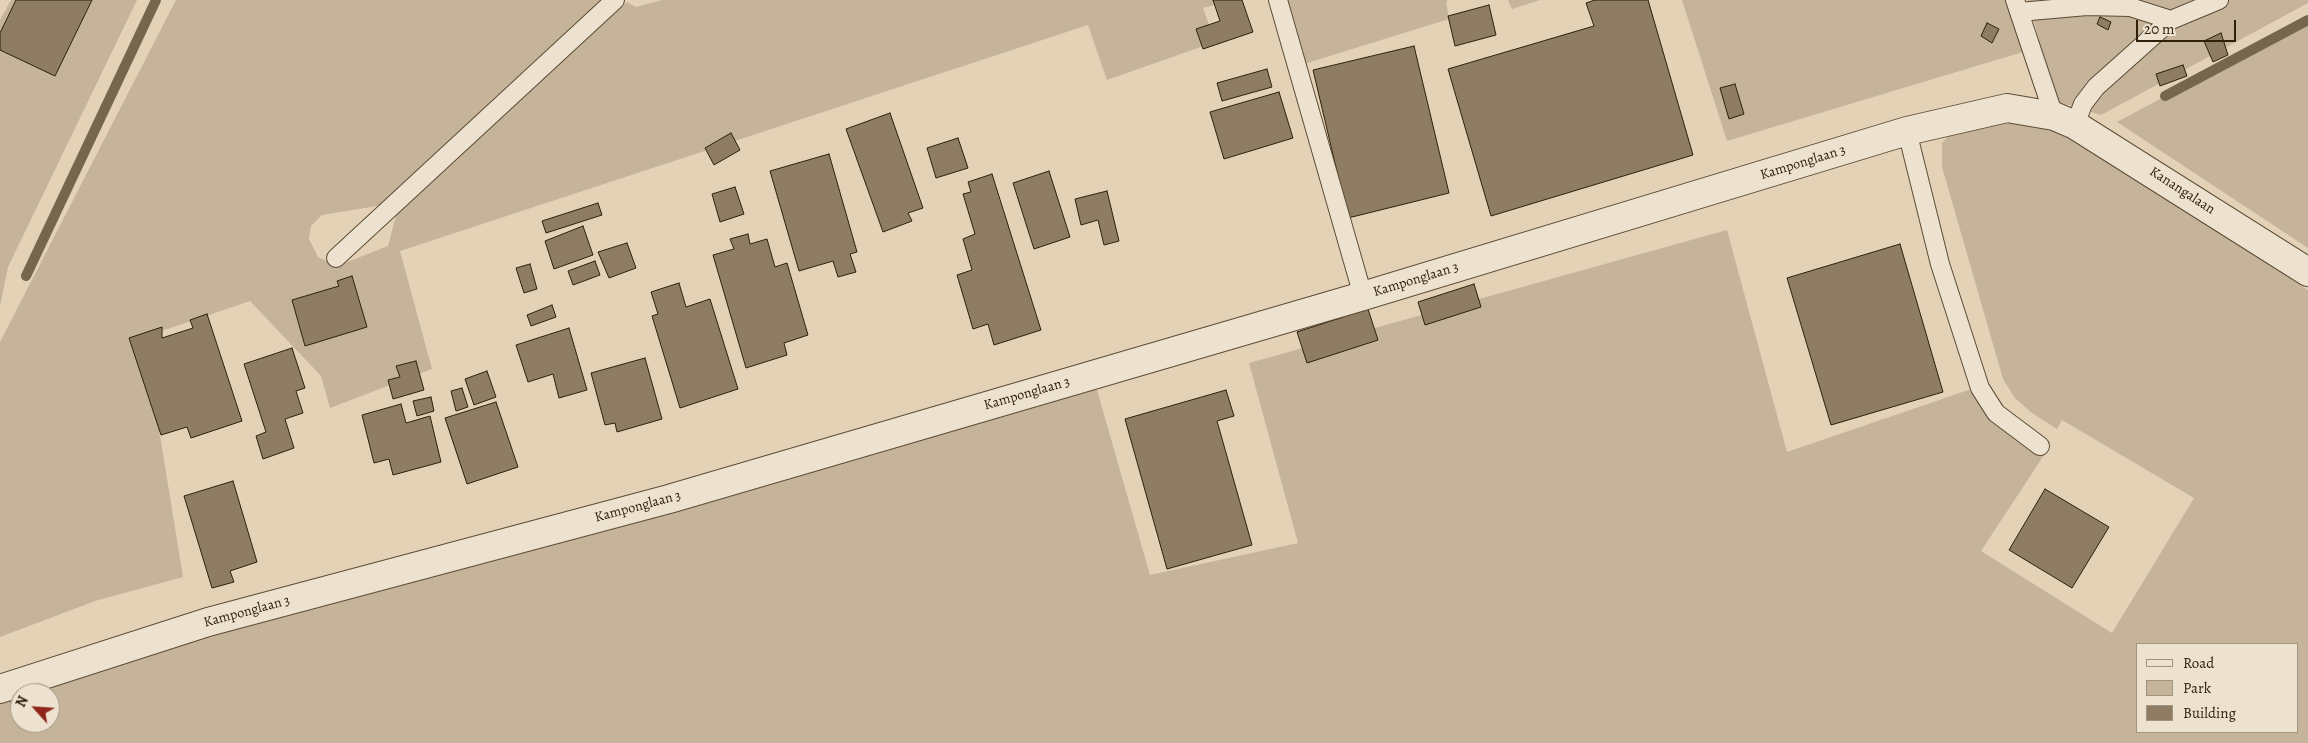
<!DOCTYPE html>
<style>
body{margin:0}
#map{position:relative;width:2308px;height:743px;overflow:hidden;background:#e4d2b6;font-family:Alegreya,serif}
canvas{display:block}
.legend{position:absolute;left:2136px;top:643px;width:162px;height:90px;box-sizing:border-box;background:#ede2d0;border:1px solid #a19481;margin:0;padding:6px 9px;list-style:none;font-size:15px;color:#30200a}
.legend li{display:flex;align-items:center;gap:10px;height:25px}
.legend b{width:25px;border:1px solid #a19481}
.north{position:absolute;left:10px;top:683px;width:50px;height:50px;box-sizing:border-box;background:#ede2d0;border:1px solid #a19481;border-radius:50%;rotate:296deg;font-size:14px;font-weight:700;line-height:20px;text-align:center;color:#30200a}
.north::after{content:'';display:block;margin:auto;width:18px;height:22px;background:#8f2418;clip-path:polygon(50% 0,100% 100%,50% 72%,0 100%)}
.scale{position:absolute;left:2136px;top:20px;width:100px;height:22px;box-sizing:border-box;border:2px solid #30200a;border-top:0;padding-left:6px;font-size:15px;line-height:18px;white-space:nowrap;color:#30200a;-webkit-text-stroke:4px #ede2d0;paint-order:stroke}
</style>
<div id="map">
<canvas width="2308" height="743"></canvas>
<ul class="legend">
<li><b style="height:6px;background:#ede2d0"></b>Road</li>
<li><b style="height:14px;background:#c5b499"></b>Park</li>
<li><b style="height:14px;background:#8e7d63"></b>Building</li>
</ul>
<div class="north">N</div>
<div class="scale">20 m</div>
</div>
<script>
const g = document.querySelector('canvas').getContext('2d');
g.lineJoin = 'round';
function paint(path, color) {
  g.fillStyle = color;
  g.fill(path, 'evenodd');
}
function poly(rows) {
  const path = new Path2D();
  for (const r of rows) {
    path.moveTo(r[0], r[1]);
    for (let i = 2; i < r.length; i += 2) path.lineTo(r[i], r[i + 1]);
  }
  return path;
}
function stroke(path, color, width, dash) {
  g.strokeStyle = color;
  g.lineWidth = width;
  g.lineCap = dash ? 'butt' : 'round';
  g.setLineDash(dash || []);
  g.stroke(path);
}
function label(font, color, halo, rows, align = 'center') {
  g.font = font + ' Alegreya,serif';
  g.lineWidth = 4;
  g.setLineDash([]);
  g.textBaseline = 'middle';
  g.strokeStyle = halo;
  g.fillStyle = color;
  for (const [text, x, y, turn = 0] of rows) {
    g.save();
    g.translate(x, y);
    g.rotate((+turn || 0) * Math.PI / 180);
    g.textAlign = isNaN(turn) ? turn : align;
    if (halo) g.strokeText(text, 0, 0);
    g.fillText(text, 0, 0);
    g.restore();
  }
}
const green = poly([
 [11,0,137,0,8,267,0,306,0,20],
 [176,0,605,0,383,205,322,215,311,226,309,239,318,257,337,266,388,246,397,212,627,2,636,7,662,0,1234,0,1203,8,1215,42,1107,80,1088,25,400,251,432,369,330,408,321,376,250,301,144,337,183,577,95,601,0,637,0,342],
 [1286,0,1449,0,1446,1,1449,19,1304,64],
 [1508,0,1540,0,1512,9],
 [1682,0,2015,0,2023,52,1727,141],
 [2028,0,2308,0,2308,3,2101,115,2056,101],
 [2308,20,2308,248,2117,122],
 [1999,116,2059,129,2308,290,2308,743,0,743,0,692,1095,383,1150,575,1298,543,1249,363,1727,230,1787,452,1986,384,1994,402,2027,434,2048,449,1981,551,2112,633,2194,498,2062,420,2057,429,2032,413,2015,398,2003,379,1942,167,1942,143,1954,130],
 [2137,644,2297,644,2297,732,2137,732],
 [20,693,50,693,50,723,20,723]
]);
const stream = poly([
 [2165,96,2308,20],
 [26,276,156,0]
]);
const building = poly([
 [16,0,92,0,55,76,0,50,0,33,16,0],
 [1213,0,1242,0,1253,32,1203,49,1196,29,1220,21,1213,0],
 [1595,0,1648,0,1693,155,1491,216,1448,69,1594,26,1586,3,1595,0],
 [1489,5,1496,35,1455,46,1448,16,1489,5],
 [2100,17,2111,22,2108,30,2097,24,2100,17],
 [1987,23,1999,29,1992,43,1981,36,1987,23],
 [2221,33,2228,55,2213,62,2204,41,2221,33],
 [1414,46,1449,193,1348,218,1313,70,1414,46],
 [2183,65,2187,76,2160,86,2156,74,2183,65],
 [1267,69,1272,87,1222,101,1217,83,1267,69],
 [1735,84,1744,114,1729,119,1720,88,1735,84],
 [1279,92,1293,138,1224,159,1210,112,1279,92],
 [890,113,923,208,908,213,912,221,883,232,846,129,890,113],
 [731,133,740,150,714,165,705,148,731,133],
 [958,138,968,168,936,178,927,148,958,138],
 [829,154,857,252,850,254,856,272,838,277,833,261,799,271,770,171,829,154],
 [1049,171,1070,237,1034,249,1013,183,1049,171],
 [992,174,1041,330,994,345,988,324,973,329,957,275,972,270,963,239,975,234,963,194,971,192,968,182,992,174],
 [735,187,744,214,720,222,712,194,735,187],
 [1107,191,1119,241,1104,245,1098,220,1081,225,1075,199,1107,191],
 [598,203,602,215,546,233,542,221,598,203],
 [583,226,593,255,554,269,545,241,583,226],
 [748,234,750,244,767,239,775,267,787,263,808,335,784,343,787,355,746,368,713,255,734,249,730,239,748,234],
 [627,243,636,268,609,278,598,252,627,243],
 [1900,244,1943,392,1831,425,1787,278,1900,244],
 [595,261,600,275,573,285,568,271,595,261],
 [530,264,537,289,524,293,516,268,530,264],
 [352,276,367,327,305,346,292,300,339,286,337,281,352,276],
 [679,283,686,307,710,299,738,389,680,408,652,316,658,314,651,292,679,283],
 [1474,284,1481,307,1425,325,1418,302,1474,284],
 [552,305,556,317,531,326,527,315,552,305],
 [1368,309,1378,340,1307,363,1297,332,1368,309],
 [207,314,242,421,191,438,187,427,161,435,129,338,162,327,162,338,193,328,190,320,207,314],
 [569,328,587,390,559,398,553,374,528,382,516,345,569,328],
 [292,348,305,388,296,391,303,413,285,419,294,448,263,459,256,436,266,432,244,364,292,348],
 [645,358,662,419,617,432,615,423,605,425,591,373,645,358],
 [416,361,424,390,393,399,388,380,400,377,396,366,416,361],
 [487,371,496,397,474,405,465,379,487,371],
 [462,388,468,407,456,411,451,391,462,388],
 [1226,390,1234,416,1217,421,1252,545,1167,569,1125,419,1226,390],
 [431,397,434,411,417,416,413,401,431,397],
 [496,402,518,467,467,484,445,418,496,402],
 [401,404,406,423,430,416,441,462,393,475,389,459,374,463,362,415,401,404],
 [233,481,257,562,230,571,234,582,212,588,184,496,233,481],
 [2045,489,2109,527,2072,588,2009,550,2045,489]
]);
const lane = poly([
 [1278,0,1363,296],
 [2015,0,2054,116],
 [2019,12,2087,6,2130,7,2171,20],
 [2075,125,2083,104,2096,87,2171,20,2219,0],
 [1907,131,1940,264,1980,388,1996,413,2040,446],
 [336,258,615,0]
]);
const street = poly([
 [0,689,208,622,669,499,1363,296,1907,131,2007,108,2054,116,2075,125,2308,272]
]);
const streetNames = [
 ["Kamponglaan 3",1803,163,-17],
 ["Kanangalaan",2182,191,33],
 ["Kamponglaan 3",1416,280,-17],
 ["Kamponglaan 3",1027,394,-16],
 ["Kamponglaan 3",638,507,-15],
 ["Kamponglaan 3",247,612,-15]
];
paint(green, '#c5b499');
stroke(stream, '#77664e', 10);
paint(building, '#8e7d63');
stroke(building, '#30200a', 1);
stroke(lane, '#5d4c35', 20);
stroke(street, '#5d4c35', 30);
stroke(lane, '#ede2d0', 18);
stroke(street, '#ede2d0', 28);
label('14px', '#30200a', '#ede2d0', streetNames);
</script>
